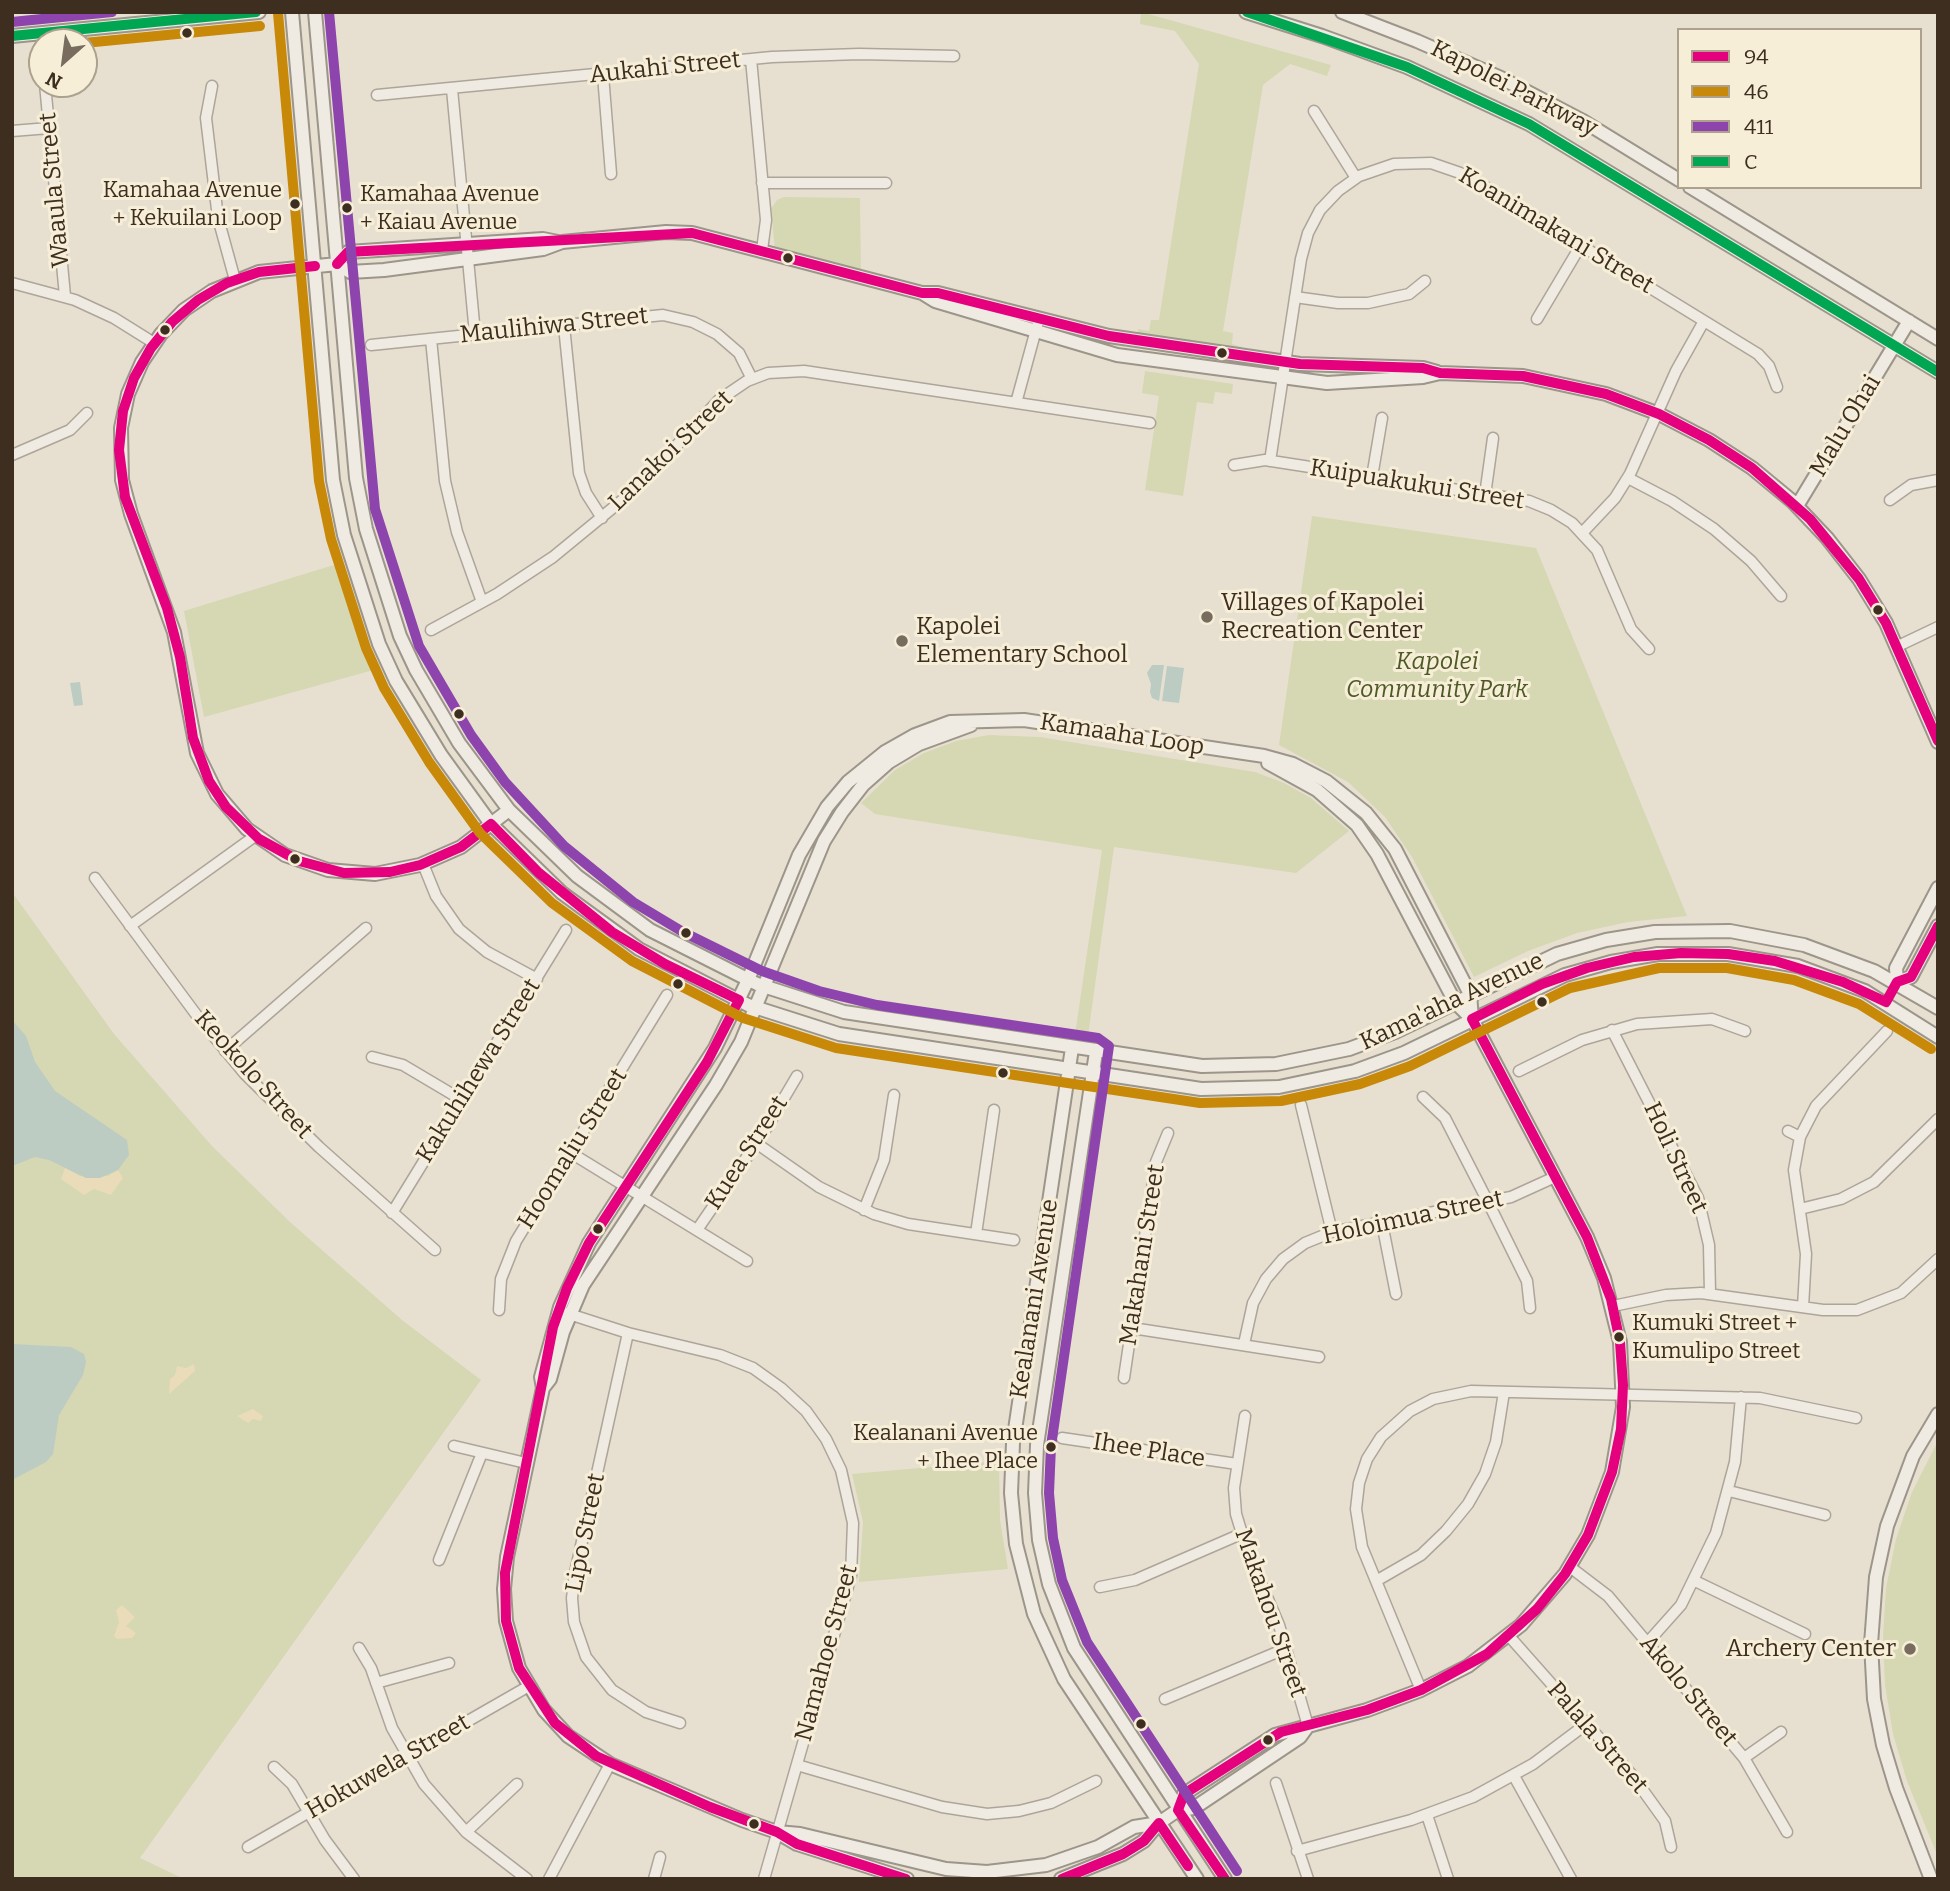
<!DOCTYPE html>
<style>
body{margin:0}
#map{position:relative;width:1950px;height:1891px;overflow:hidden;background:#e7e0d1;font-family:Bitter,serif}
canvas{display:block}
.frame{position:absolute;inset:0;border:14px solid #3d2e20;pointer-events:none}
.legend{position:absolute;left:1677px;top:28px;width:245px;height:161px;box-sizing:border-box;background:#f7eed8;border:2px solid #ada18e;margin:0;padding:9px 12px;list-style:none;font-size:21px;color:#3d2e20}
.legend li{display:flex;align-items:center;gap:14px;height:35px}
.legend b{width:35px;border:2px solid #ada18e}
.north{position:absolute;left:28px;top:28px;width:70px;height:70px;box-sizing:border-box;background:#f7eed8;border:2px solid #ada18e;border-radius:50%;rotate:208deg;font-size:19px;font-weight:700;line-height:28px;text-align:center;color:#3d2e20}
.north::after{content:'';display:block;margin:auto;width:24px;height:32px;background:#786c5e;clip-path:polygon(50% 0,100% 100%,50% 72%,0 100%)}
</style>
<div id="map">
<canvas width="1950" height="1891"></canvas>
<div class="frame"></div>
<ul class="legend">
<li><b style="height:9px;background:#e5007d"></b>94</li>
<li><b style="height:9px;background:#c88808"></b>46</li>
<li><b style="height:9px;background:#8e44ad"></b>411</li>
<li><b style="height:9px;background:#00a651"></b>C</li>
</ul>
<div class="north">N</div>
</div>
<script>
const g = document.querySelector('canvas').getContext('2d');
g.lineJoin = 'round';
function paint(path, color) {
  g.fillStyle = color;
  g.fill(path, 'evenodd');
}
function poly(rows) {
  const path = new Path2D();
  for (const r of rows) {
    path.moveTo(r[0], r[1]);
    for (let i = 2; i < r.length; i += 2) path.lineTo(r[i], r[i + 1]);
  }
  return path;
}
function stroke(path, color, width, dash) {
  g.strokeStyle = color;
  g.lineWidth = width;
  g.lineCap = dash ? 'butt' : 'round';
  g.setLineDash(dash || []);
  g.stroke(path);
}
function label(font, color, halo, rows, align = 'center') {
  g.font = font + ' Bitter,serif';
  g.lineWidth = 6;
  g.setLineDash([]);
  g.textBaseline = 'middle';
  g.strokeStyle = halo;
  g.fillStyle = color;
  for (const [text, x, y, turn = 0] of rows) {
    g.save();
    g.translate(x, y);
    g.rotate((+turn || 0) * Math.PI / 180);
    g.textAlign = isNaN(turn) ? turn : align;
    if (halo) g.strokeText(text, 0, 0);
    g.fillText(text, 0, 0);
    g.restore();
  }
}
const green = poly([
 [1141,12,1331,65,1327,76,1290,64,1263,85,1223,331,1233,333,1232,344,1242,347,1240,357,1136,342,1138,329,1149,331,1151,320,1159,320,1199,64,1175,31,1140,24],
 [784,197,860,198,861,276,775,250,771,209,777,200],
 [1145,371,1233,384,1232,394,1215,392,1213,404,1197,402,1183,496,1145,490,1159,396,1142,393],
 [1312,516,1536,548,1687,916,1628,922,1577,933,1528,951,1474,977,1412,857,1385,817,1348,782,1279,745],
 [337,564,354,621,377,669,204,717,184,611],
 [989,735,1040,737,1255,772,1284,783,1311,798,1349,831,1296,873,1114,847,1088,1036,1075,1035,1102,850,875,814,861,803,895,770,924,753,956,741],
 [12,892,114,1034,212,1146,290,1222,402,1320,481,1380,140,1858,184,1879,12,1879],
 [1938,1441,1938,1857,1907,1781,1893,1734,1885,1685,1883,1637,1886,1588,1896,1539,1912,1492],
 [999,1461,1000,1520,1008,1569,859,1582,863,1522,852,1474]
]);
const sand = poly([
 [65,1168,80,1176,108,1176,118,1170,123,1178,111,1195,94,1189,84,1195,61,1179],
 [194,1364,195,1371,169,1394,170,1379,175,1375,177,1366,186,1368],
 [253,1409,263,1416,261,1421,253,1419,248,1423,237,1416],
 [122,1605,135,1617,126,1626,136,1633,132,1638,117,1639,114,1636,119,1622,116,1610]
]);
const water = poly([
 [1152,665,1164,665,1159,701,1152,698,1150,692,1151,684,1147,673],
 [1167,666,1184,668,1179,703,1162,701],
 [80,682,83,705,74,706,70,683],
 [12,1020,26,1036,35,1062,55,1091,127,1140,129,1155,118,1170,100,1178,86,1178,49,1160,35,1157,12,1166],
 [12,1344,71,1347,84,1354,86,1362,83,1375,59,1415,53,1454,46,1462,12,1480]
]);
const street = poly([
 [751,59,766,220,762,250],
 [603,75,611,174],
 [45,84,65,296],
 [212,86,206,118,218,218,235,280],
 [452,89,475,334],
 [377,95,772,57,859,54,954,56],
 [1314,111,1356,178],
 [12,131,49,128],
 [762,183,886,183],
 [12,283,75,300,114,318,154,343],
 [1295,297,1338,303,1368,303,1409,294,1425,281],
 [1537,319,1581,245],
 [564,326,579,473,586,493,602,518],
 [431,339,445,481,457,532,482,602],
 [371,345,663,315,693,322,717,334,739,353,752,379],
 [1016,403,1037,326],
 [12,455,70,430,87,413],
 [1270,461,1301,259,1308,233,1320,210,1338,191,1359,176,1394,164,1431,163,1466,175,1758,354,1769,366,1777,387],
 [1234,465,1265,460,1529,501,1551,510,1572,523,1597,550,1631,629,1649,649],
 [1372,477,1382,418],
 [1628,478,1672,501,1714,529,1751,561,1781,596],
 [1485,495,1493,438],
 [1890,500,1911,485,1938,480],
 [1583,532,1615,498,1630,474,1676,371,1704,321],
 [431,630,497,594,553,557,637,488,719,400,747,381,768,373,804,371,1150,423],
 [1896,647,1938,627],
 [423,864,436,896,459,929,487,952,537,979],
 [95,878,198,1017,245,1074,319,1147,435,1250],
 [130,926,255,836],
 [1612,1030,1698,1198,1709,1245,1710,1293],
 [225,1051,366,928],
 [372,1057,403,1065,462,1100],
 [1519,1071,1582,1040,1637,1024,1712,1019,1745,1031],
 [1423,1097,1445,1118,1488,1202,1527,1281,1530,1308],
 [1301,1105,1332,1232],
 [1788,1131,1800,1137],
 [756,1143,819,1187,874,1214,908,1224,1014,1240],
 [571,1153,747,1261],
 [1800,1209,1841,1199,1874,1182,1938,1119],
 [864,1210,884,1160,894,1095],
 [392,1213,566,930],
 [1382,1223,1396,1294],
 [697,1230,764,1132,797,1076],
 [976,1234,994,1110],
 [1613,1306,1666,1295,1701,1293,1823,1310,1857,1310,1901,1293,1938,1259],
 [1803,1307,1806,1254,1794,1170,1800,1137,1816,1106,1887,1031],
 [499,1310,501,1279,516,1241,667,995],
 [566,1313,628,1333,720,1355,753,1368,781,1388,806,1411,826,1439,841,1470,853,1523,851,1576,764,1879],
 [1132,1328,1319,1357],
 [628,1333,575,1573,572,1598,574,1622,586,1657,612,1690,646,1712,680,1723],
 [1244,1344,1253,1303,1266,1279,1283,1259,1305,1243,1332,1232,1511,1197,1555,1177],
 [1124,1378,1156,1162,1168,1133],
 [1245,1416,1234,1488,1236,1514,1247,1550,1279,1625,1308,1726],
 [1062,1438,1237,1464],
 [454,1446,526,1463],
 [1729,1491,1825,1515],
 [439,1560,482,1453],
 [1570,1567,1608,1596,1744,1758,1787,1832],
 [1376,1581,1421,1555,1446,1531,1468,1504,1485,1474,1496,1442,1504,1392],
 [1695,1581,1805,1634],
 [1100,1587,1135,1580,1241,1534],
 [1509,1636,1632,1775,1665,1821,1671,1847],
 [1648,1642,1681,1605,1716,1533,1735,1462,1741,1397],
 [359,1648,371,1668,392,1728,424,1784,466,1832,527,1879],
 [376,1683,449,1663],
 [1421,1690,1362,1547,1356,1509,1359,1483,1367,1459,1381,1437,1410,1411,1433,1399,1471,1391,1760,1398,1856,1418],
 [1165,1699,1287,1648],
 [1744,1758,1781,1732],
 [797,1765,942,1807,987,1814,1019,1811,1051,1803,1096,1781],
 [274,1767,292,1784,325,1840,354,1879],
 [1514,1776,1571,1879],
 [1276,1783,1308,1879],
 [1427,1815,1448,1879],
 [466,1832,517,1784],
 [248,1847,529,1686],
 [1297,1851,1411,1820,1473,1797,1533,1764,1585,1725],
 [549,1879,610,1764],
 [654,1879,660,1857]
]);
const secondary = poly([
 [292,12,333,480,344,535,379,644,396,681,441,755,491,824,562,893,639,949,748,1005,839,1034,1201,1089,1279,1087,1355,1071,1404,1053,1565,975,1611,962,1658,954,1728,954,1798,966,1865,991,1938,1037],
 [315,12,356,478,366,529,400,636,416,670,459,743,509,810,577,876,650,930,757,984,844,1012,1202,1066,1276,1064,1349,1049,1395,1032,1557,954,1606,940,1655,932,1730,931,1804,945,1874,971,1938,1008],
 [1246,12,1322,36,1407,67,1529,124,1938,372],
 [1342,12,1417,41,1501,78,1583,121,1679,180],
 [12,36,259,12],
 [1690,187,1938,339],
 [337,264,350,272,384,270,543,249,562,242,666,232,692,233,922,293,938,293,1109,336,1300,364,1423,368,1437,372],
 [337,264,259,272,212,291,184,310,161,334,142,362,128,394,121,428,122,480,131,514,174,632,197,753,217,794,247,829,285,855,328,870,375,874,420,865,461,847,509,810],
 [337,264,348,252,543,239,558,242],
 [922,293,935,301,1117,355,1327,383,1423,377,1440,373,1523,376,1606,394,1659,414,1709,440,1752,468,1792,501,1827,538,1859,579,1886,623,1938,742],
 [1797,506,1909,321],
 [1897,982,1896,968,1938,888],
 [1897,982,1911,977,1938,926],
 [1072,1048,1013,1443,1011,1493,1016,1544,1034,1614,1064,1679,1197,1879],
 [1096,1052,1037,1445,1035,1493,1039,1540,1049,1584,1074,1648,1225,1879],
 [543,1388,550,1379,563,1332,583,1285,716,1085,741,1042,824,841,842,812,863,785,889,762,919,744,971,725],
 [1178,1810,1184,1794,1275,1735,1367,1710,1421,1690,1468,1666,1521,1625,1565,1574,1588,1535,1612,1472,1623,1407,1620,1342,1604,1278,1587,1237,1472,1019,1455,1002,1377,854,1357,825,1317,790,1268,763],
 [1178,1810,1194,1808,1300,1737,1308,1726],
 [1159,1823,1134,1827,1098,1847,1046,1865,987,1872,946,1869,800,1834,777,1832,742,1820,610,1764,568,1736,544,1710,519,1668,506,1621,504,1589,507,1557,543,1388,541,1377,560,1307,589,1243,715,1048,748,980,799,855,827,807,848,782,885,752,915,735,950,722,1024,720,1264,756,1293,764,1326,781,1366,813,1395,849,1470,994,1472,1019],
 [780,1834,797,1844,907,1879],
 [1061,1879,1123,1854,1144,1841,1159,1823,1178,1810],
 [1931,1879,1896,1788,1883,1745,1874,1699,1871,1644,1876,1577,1887,1526,1913,1456,1938,1414]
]);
const bus1 = poly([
 [337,264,348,252,692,233,922,293,938,293,1109,336,1300,364,1423,368,1440,373,1523,376,1606,394,1659,414,1709,440,1752,468,1810,519,1859,579,1886,623,1938,741],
 [315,266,259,272,227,283,198,300,172,322,151,348,134,378,123,411,119,450,125,497,167,608,180,657,193,738,209,781,226,807,259,839,299,861,344,873,390,872,420,865,461,847,491,824,539,873,612,932,665,964,739,1000,707,1062,589,1243,567,1288,553,1327,505,1573,506,1621,519,1668,555,1723,596,1756,710,1807,777,1832,797,1844,906,1879],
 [1062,1879,1123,1854,1144,1841,1159,1823,1188,1866],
 [1225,1879,1178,1810,1184,1794,1281,1732,1367,1710,1421,1690,1487,1654,1537,1609,1565,1574,1588,1535,1612,1472,1621,1429,1623,1385,1620,1342,1611,1299,1587,1237,1472,1019,1542,984,1587,968,1634,957,1681,953,1728,954,1775,961,1843,982,1886,1002,1897,982,1911,977,1938,926]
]);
const bus2 = poly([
 [278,13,319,481,331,539,366,648,384,688,429,762,480,833,552,903,632,961,743,1018,836,1048,1200,1103,1281,1101,1360,1084,1410,1066,1570,988,1659,968,1727,968,1794,980,1859,1004,1931,1049],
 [84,43,260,26]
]);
const bus3 = poly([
 [329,12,375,509,419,646,471,735,505,782,564,846,633,902,683,932,762,971,819,991,877,1005,1098,1038,1109,1046,1051,1446,1049,1493,1053,1538,1062,1580,1087,1642,1237,1871],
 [12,22,112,12]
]);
const bus4 = poly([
 [1247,12,1407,67,1529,124,1938,372],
 [12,36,256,12]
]);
const markers = [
 [187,33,6,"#3d2e20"],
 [295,204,6,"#3d2e20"],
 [347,208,6,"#3d2e20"],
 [788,258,6,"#3d2e20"],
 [165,330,6,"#3d2e20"],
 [1222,353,6,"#3d2e20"],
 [1878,610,6,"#3d2e20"],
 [1207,617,7,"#786c5e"],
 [902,641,7,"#786c5e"],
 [459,714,6,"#3d2e20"],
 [295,859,6,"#3d2e20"],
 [686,933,6,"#3d2e20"],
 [678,984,6,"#3d2e20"],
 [1542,1002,6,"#3d2e20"],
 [1003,1073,6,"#3d2e20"],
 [598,1229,6,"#3d2e20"],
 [1619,1337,6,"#3d2e20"],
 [1051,1447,6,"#3d2e20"],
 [1910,1649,7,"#786c5e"],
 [1141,1724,6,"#3d2e20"],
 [1268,1740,6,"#3d2e20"],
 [754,1824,6,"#3d2e20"]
];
const busNames = [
 ["Kamahaa Avenue",282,191],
 ["+ Kekuilani Loop",282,219],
 ["Kamahaa Avenue",360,195,"left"],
 ["+ Kaiau Avenue",360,223,"left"],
 ["Kumuki Street +",1632,1324,"left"],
 ["Kumulipo Street",1632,1352,"left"],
 ["Kealanani Avenue",1038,1434],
 ["+ Ihee Place",1038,1462]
];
const streetNames = [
 ["Aukahi Street",665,68,-6],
 ["Kapolei Parkway",1514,89,27],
 ["Waaula Street",55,190,-95],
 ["Koanimakani Street",1556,231,31],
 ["Maulihiwa Street",554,326,-6],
 ["Malu Ohai",1846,426,-59],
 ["Lanakoi Street",671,451,-44],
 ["Kuipuakukui Street",1417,485,9],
 ["Kamaaha Loop",1122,735,9],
 ["Kama'aha Avenue",1452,1002,-25],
 ["Kakuhihewa Street",479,1071,-58],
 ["Keokolo Street",253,1075,48],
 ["Hoomaliu Street",573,1149,-58],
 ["Kuea Street",747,1153,-57],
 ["Holi Street",1675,1158,65],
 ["Holoimua Street",1413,1218,-12],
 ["Makahani Street",1143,1255,-81],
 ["Kealanani Avenue",1035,1299,-81],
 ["Ihee Place",1149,1451,9],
 ["Lipo Street",586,1533,-79],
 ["Makahou Street",1270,1613,71],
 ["Namahoe Street",827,1653,-75],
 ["Akolo Street",1688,1691,50],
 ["Palala Street",1597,1738,49],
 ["Hokuwela Street",388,1767,-30]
];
const poiNames = [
 ["Villages of Kapolei",1221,603],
 ["Recreation Center",1221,631],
 ["Kapolei",916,627],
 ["Elementary School",916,655],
 ["Archery Center",1896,1649,"right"]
];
const parkNames = [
 ["Kapolei",1437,662],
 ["Community Park",1437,690]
];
paint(green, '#d6d7b3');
paint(sand, '#eadcb9');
paint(water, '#bcccc2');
stroke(street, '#ada599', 13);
stroke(secondary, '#9c958a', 16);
stroke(street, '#efebe3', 10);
stroke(secondary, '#efebe3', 12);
stroke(bus1, '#e5007d', 10);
stroke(bus2, '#c88808', 10);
stroke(bus3, '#8e44ad', 10);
stroke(bus4, '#00a651', 10);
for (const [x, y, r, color] of markers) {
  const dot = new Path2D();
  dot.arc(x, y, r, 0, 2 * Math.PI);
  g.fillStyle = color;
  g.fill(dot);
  stroke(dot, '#f7eed8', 2.5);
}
label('22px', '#3d2e20', '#f7eed8', busNames, 'right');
label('24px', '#3d2e20', '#f7eed8', streetNames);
label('24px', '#3d2e20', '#f7eed8', poiNames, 'left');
label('italic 24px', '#4d5a26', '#f7eed8', parkNames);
</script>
